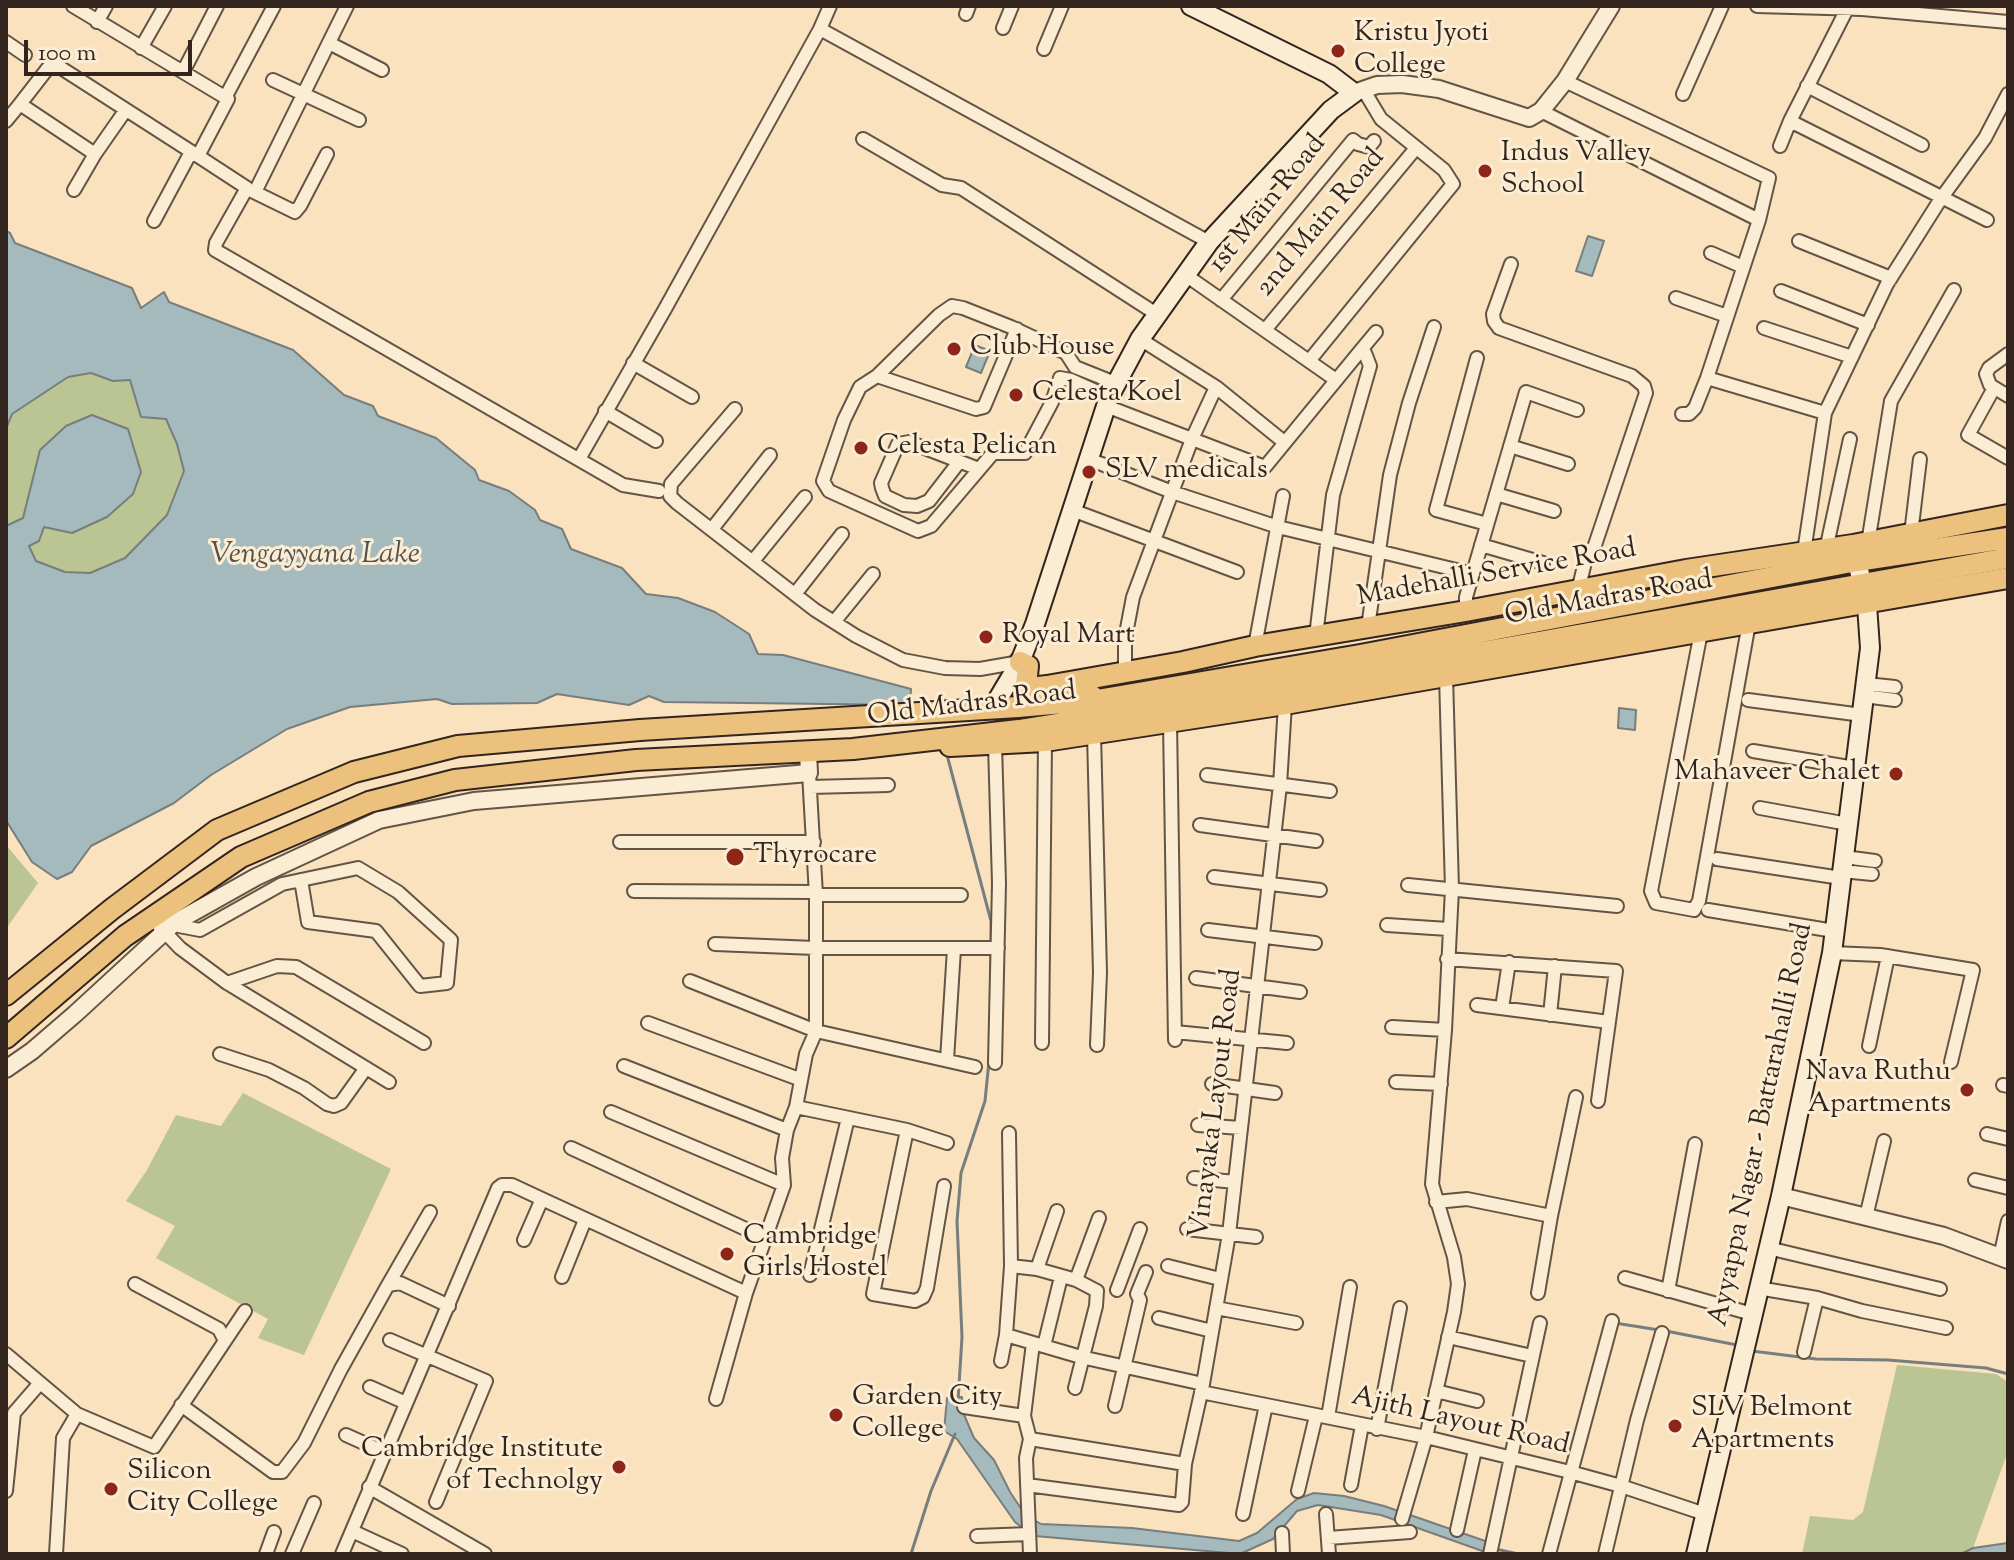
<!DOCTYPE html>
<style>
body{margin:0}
#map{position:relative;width:2014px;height:1560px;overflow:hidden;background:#f9e2bd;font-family:"Sorts Mill Goudy",serif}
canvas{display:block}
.frame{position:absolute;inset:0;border:8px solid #33251e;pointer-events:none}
.scale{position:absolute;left:24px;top:40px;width:168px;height:36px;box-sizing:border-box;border:4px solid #33251e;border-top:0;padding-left:10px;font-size:24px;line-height:28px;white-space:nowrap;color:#33251e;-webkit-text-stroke:6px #fbecd4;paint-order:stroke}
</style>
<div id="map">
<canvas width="2014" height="1560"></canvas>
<div class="frame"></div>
<div class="scale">100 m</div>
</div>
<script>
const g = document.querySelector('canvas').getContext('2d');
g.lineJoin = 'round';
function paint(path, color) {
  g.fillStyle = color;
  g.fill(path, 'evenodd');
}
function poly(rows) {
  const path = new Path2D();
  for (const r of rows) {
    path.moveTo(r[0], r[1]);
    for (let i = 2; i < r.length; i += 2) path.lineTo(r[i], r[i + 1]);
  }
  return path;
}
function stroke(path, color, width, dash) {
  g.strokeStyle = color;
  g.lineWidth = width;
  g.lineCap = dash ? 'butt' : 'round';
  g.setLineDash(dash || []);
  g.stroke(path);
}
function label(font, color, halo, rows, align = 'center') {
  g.font = font + ' "Sorts Mill Goudy",serif';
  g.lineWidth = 6;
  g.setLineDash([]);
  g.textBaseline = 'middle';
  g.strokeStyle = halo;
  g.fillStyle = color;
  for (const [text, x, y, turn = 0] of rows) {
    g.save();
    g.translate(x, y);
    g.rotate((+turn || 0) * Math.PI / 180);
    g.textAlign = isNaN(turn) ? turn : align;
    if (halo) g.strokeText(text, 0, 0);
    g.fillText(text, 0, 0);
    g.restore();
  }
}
const green = poly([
 [91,373,113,381,131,380,166,418,177,444,184,471,167,515,125,558,90,573,65,572,36,561,29,546,40,450,23,518,6,526,6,429,12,414,68,377],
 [6,845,38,883,6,929],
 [243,1093,391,1169,304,1355,258,1338,268,1319,156,1258,175,1226,126,1201,147,1170,176,1115,221,1126],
 [1897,1365,1996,1374,2008,1382,2008,1451,1973,1548,1961,1554,1802,1554,1810,1516,1853,1520,1863,1512]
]);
const water = poly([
 [6,231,10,233,15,243,132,288,141,308,164,292,169,302,293,350,344,395,373,406,378,416,436,438,475,470,479,480,509,491,535,510,540,520,562,529,571,549,622,568,646,594,678,598,715,612,749,634,758,654,783,655,911,689,910,705,664,702,649,696,629,705,557,694,537,703,452,704,437,699,350,707,287,729,211,775,174,803,91,846,72,872,57,879,32,862,7,822,6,526,23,518,40,450,66,426,92,415,128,429,141,472,133,494,107,517,72,533,44,527,39,541,29,546,36,561,65,572,90,573,125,558,167,515,184,471,177,444,166,419,141,417,130,380,113,381,91,373,68,377,12,414,6,429,6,231],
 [1588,236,1604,241,1592,276,1576,271,1588,236],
 [975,345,990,351,981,373,966,367,975,345],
 [1619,708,1636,710,1635,730,1618,728,1619,708],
 [962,1397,962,1410,974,1438,994,1460,1010,1492,1024,1513,1025,1530,1015,1522,957,1439,944,1431,947,1398,962,1397],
 [1314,1493,1344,1496,1384,1506,1491,1543,1488,1553,1381,1515,1318,1505,1297,1511,1273,1539,1240,1554,1035,1536,1034,1520,1041,1524,1132,1528,1239,1541,1257,1533,1297,1499,1314,1493],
 [2008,1543,2008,1553,1961,1554,1973,1548,2008,1543]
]);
const stream = poly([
 [947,755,991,921,991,945],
 [991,993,991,953],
 [1615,1323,1659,1330],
 [1666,1331,1737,1345],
 [1752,1351,1816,1359,1888,1360,1986,1368,2008,1374],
 [958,1401,962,1337,957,1221,961,1173,985,1101,989,1061],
 [1496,1549,1518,1554],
 [911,1554,931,1491,955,1434]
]);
const minor = poly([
 [73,6,228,99,198,156,247,188,216,243,215,250,623,485,659,491],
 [1757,6,1862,9,2008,22],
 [1847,9,1790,121,1987,220],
 [966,14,969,6],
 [97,22,106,6],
 [1003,28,1012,6],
 [820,29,1209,242],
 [6,42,25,55],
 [329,43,382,70],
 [141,48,165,6],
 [1044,49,1062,6],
 [183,72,217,6],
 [273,80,359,120],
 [1565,81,1769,178,1759,220,1707,378,1695,408,1689,414,1682,414],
 [1807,86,1922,145],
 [1683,94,1722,6],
 [226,96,274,6],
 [125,111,95,154,20,104,48,68,58,66,198,156],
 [1541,111,1759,220],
 [6,121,20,104],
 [863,139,942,185,961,188,1158,315],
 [1780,146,1790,121],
 [74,190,95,154],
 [250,190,295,212,300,206,327,154],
 [255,192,347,6],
 [154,221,191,152],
 [1799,241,1891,278],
 [1711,253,1743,267],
 [1511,264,1493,314,1494,321,1499,328,1632,376,1644,386,1646,393,1595,545,1585,562,1578,591],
 [1187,276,1336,380],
 [1781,291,1868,325],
 [1676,298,1727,316],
 [1221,300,1353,140,1358,144,1369,147,1374,141],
 [1764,328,1852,357],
 [1265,330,1416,148],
 [1140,339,1216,387,1284,442],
 [1361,350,1376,332],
 [2008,354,1989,368,1986,374,1990,385,2008,396],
 [1477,358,1436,510,1487,524],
 [1309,361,1453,184,1444,170,1381,119,1363,89],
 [633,363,692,397],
 [877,376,976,409,984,407,1017,329],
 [1707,378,1825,413],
 [1994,388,1968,435,2008,458],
 [1109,397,1071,380,1060,378,1052,402,1025,453,993,453,931,526,918,531,829,491,823,481,844,420,860,387,877,376,939,315,952,306,963,308,1011,327,1066,353,1075,367,1115,383],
 [1106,406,1265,467,1361,350,1365,353,1370,366,1333,495,1316,636],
 [735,409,671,484,670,496,677,503,815,610,856,636,903,660,945,668,980,669,1020,662],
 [605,411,656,441],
 [1510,446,1568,464],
 [579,459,665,309,820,29,830,6],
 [1089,459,1172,492,1278,527,1473,574],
 [959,462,929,501,917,506,904,505,885,496,882,488,881,483,898,444,909,442,979,469],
 [1496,494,1554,511],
 [1072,510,1237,572],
 [712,529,770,455],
 [1911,534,1920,459],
 [1868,543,1891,401,1954,290],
 [1481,545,1543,563],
 [1826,550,1850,439],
 [1804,552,1825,413,1887,284,1940,200,1985,138,2008,94],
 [753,561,805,497],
 [795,594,842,534],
 [1466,611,1466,597,1526,392,1577,410],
 [834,622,873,574],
 [1368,627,1390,475,1409,403,1434,327],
 [1701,632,1651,891,1656,903,1694,910,1699,901,1749,623],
 [1255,646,1283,496],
 [1125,673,1125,639,1133,597,1192,439,1216,387],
 [1866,684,1895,687],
 [1864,696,1895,700],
 [1748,700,1862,715],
 [1170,722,1175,1040],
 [1094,734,1100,973,1097,1045],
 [1753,751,1855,768],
 [1207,775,1330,791],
 [810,787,888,785],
 [1760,808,1848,824],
 [1200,825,1316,841],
 [620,842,814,842],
 [1844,857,1875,861],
 [1717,859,1841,878],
 [1842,871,1872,874],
 [1214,877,1320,890],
 [1408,885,1617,906],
 [634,891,815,892],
 [816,895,961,895],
 [1708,910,1834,931],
 [169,919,179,926,200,930,282,884,358,868,398,892,451,940,447,983,420,986,376,931,308,922,301,880],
 [1387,925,1448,929],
 [159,926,180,948,227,983,389,1082],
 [1208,930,1315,943],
 [715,944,815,948,998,948],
 [1832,953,1880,955,1973,970,1951,1062],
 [1447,959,1616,971,1598,1101],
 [1196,978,1300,992],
 [690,981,816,1031,975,1067],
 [227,983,277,966,296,967,424,1043],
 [1477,1005,1609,1022],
 [1502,1008,1509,962],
 [1550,1015,1555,966],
 [648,1023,799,1079],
 [1392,1027,1445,1030],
 [1175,1032,1287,1043],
 [1042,1043,1045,741],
 [1869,1046,1888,956],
 [220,1054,269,1070,304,1088,327,1104,334,1106,341,1103,366,1068],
 [947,1060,954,949],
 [995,1063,999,883,995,744],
 [624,1066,787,1130],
 [1396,1082,1441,1084],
 [1212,1084,1275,1093],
 [2003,1085,2008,1086],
 [796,1107,907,1130,947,1143],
 [611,1112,784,1185],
 [1198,1125,1241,1128],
 [907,1130,873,1294,915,1301,923,1297,927,1288,944,1186],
 [1987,1134,2008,1139],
 [571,1148,765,1238],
 [1194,1178,1235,1182],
 [1975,1180,2008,1188],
 [1436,1202,1467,1199,1551,1216,1576,1097],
 [1866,1217,1884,1141],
 [1187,1229,1256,1237],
 [524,1240,542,1199],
 [1768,1248,1940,1289],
 [2000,1257,2008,1221],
 [1011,1266,1037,1269,1076,1280,1097,1291,1096,1306,1075,1388],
 [1168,1266,1220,1279],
 [1037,1269,1057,1211],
 [810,1275,848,1118],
 [562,1277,585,1220],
 [1625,1278,1752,1314],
 [1076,1280,1099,1218],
 [135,1284,219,1329,224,1339],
 [388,1285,430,1212],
 [1758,1288,1817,1298,1862,1311,1946,1328],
 [1117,1290,1140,1229],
 [1668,1291,1695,1144],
 [1538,1293,1551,1216],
 [1216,1308,1296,1323],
 [1159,1318,1212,1331],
 [1006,1335,1081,1357,1203,1384],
 [1448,1337,1532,1356],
 [390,1340,486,1381,436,1502],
 [1044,1346,1061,1277],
 [1804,1352,1817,1298],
 [6,1354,77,1414,154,1447,245,1311],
 [1001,1361,1006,1335,1011,1266,1009,1133],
 [370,1387,406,1403],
 [1436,1391,1477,1401],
 [1201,1392,1426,1437,1570,1472,1621,1486,1705,1514],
 [716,1399,746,1293,784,1185,782,1158,787,1130,796,1107,806,1054,816,1031,816,895,809,773],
 [181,1405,273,1472,282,1472,304,1443,341,1369,388,1285,400,1283,449,1306],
 [1115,1406,1140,1300,1137,1294,1146,1272],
 [964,1407,1024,1416,1030,1439,1185,1464],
 [1024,1416,1033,1343],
 [1328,1417,1350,1287],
 [1377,1429,1400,1308],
 [346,1435,384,1452],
 [1027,1485,1179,1505,1182,1502,1185,1464,1203,1384,1229,1234,1280,785,1285,704],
 [1351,1485,1362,1425],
 [369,1487,485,1554],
 [6,1491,14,1413,40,1383],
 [1298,1491,1316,1416],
 [1243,1514,1266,1405],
 [1326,1514,1329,1554],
 [1402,1519,1426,1437,1454,1312,1458,1284,1454,1257,1432,1184,1445,1030,1452,889,1446,676],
 [1457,1530,1475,1450],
 [352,1531,402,1554],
 [1282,1533,1283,1554],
 [977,1536,1029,1534],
 [1328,1538,1410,1532],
 [56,1554,63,1438,77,1414],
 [266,1554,274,1532],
 [292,1554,314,1503],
 [342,1554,498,1188,502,1185,512,1185,542,1199,746,1293],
 [1030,1554,1026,1458,1030,1439],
 [1490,1554,1540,1323],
 [1549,1554,1612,1321],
 [1605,1554,1637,1420,1662,1333]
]);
const tertiary = poly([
 [1354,93,1377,85,1402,84,1439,89,1529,118,1541,111,1565,81,1611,6],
 [6,1069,32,1051,75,1014,174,923,256,877,379,820,474,801,809,773,808,752],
 [1781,1196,1944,1236,2008,1260]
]);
const secondary = poly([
 [992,709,1020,662,1035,624,1109,397,1140,339,1209,242,1331,110,1354,93,1329,74,1191,6],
 [1696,1554,1781,1196,1832,953,1870,648,1867,605,1857,561]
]);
const primary = poly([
 [1020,662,1028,666,1026,685,1031,688,1047,686,1183,662,1255,646,1466,611,1686,570,1853,545,2008,515],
 [950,746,1045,741,1285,704,2008,578]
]);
const trunk = poly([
 [1075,682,1097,700],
 [6,995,112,909,217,830,354,772,458,746,640,730,1018,707,1097,700,1360,655,1857,561,2008,538],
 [6,1038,125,936,241,857,369,802,455,780,636,760,853,749,1019,730,1287,687,2008,558]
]);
const markers = [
 [1338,51,8,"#8f2418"],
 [1485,171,8,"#8f2418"],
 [954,349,8,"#8f2418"],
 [1016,395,8,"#8f2418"],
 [861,448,8,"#8f2418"],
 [1089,472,8,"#8f2418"],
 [986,637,8,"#8f2418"],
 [1896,774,8,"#8f2418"],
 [735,857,10,"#8f2418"],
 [1967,1090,8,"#8f2418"],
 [727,1254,8,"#8f2418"],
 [836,1415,8,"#8f2418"],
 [1675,1426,8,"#8f2418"],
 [619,1467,8,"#8f2418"],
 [111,1489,8,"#8f2418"]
];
const poiNames = [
 ["Kristu Jyoti",1354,35],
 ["College",1354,67],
 ["Indus Valley",1501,155],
 ["School",1501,187],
 ["Club House",970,349],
 ["Celesta Koel",1032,395],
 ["Celesta Pelican",877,448],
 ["SLV medicals",1105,472],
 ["Royal Mart",1002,637],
 ["Mahaveer Chalet",1880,774,"right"],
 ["Thyrocare",753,857],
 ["Nava Ruthu",1951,1074,"right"],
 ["Apartments",1951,1106,"right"],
 ["Cambridge",743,1238],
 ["Girls Hostel",743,1270],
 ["Garden City",852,1399],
 ["College",852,1431],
 ["SLV Belmont",1691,1410],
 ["Apartments",1691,1442],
 ["Cambridge Institute",603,1451,"right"],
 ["of Technolgy",603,1483,"right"],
 ["Silicon",127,1473],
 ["City College",127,1505]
];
const streetNames = [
 ["1st Main Road",1269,205,-51],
 ["2nd Main Road",1322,224,-50],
 ["Madehalli Service Road",1497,575,-10],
 ["Old Madras Road",1609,600,-10],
 ["Old Madras Road",972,706,-7],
 ["Vinayaka Layout Road",1218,1104,-83],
 ["Ayyappa Nagar - Battarahalli Road",1763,1125,-78],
 ["Ajith Layout Road",1460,1423,13]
];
const waterNames = [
 ["Vengayyana Lake",315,557]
];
paint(green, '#bbc493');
paint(water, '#a4babd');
stroke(water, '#777e7d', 2);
stroke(stream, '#777e7d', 3);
stroke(minor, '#645446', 16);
stroke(tertiary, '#645446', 20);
stroke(secondary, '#33251e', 22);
stroke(primary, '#33251e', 24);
stroke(trunk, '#33251e', 24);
stroke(minor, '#fbecd4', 12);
stroke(tertiary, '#fbecd4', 16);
stroke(secondary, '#fbecd4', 18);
stroke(primary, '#ecc17e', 20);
stroke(trunk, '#ecc17e', 20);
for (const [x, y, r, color] of markers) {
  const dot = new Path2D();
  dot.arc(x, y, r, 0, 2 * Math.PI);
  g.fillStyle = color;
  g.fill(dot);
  stroke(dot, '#fbecd4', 3);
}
label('28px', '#33251e', '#fbecd4', poiNames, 'left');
label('28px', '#33251e', '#fbecd4', streetNames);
label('italic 30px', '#55524e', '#fbecd4', waterNames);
</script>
